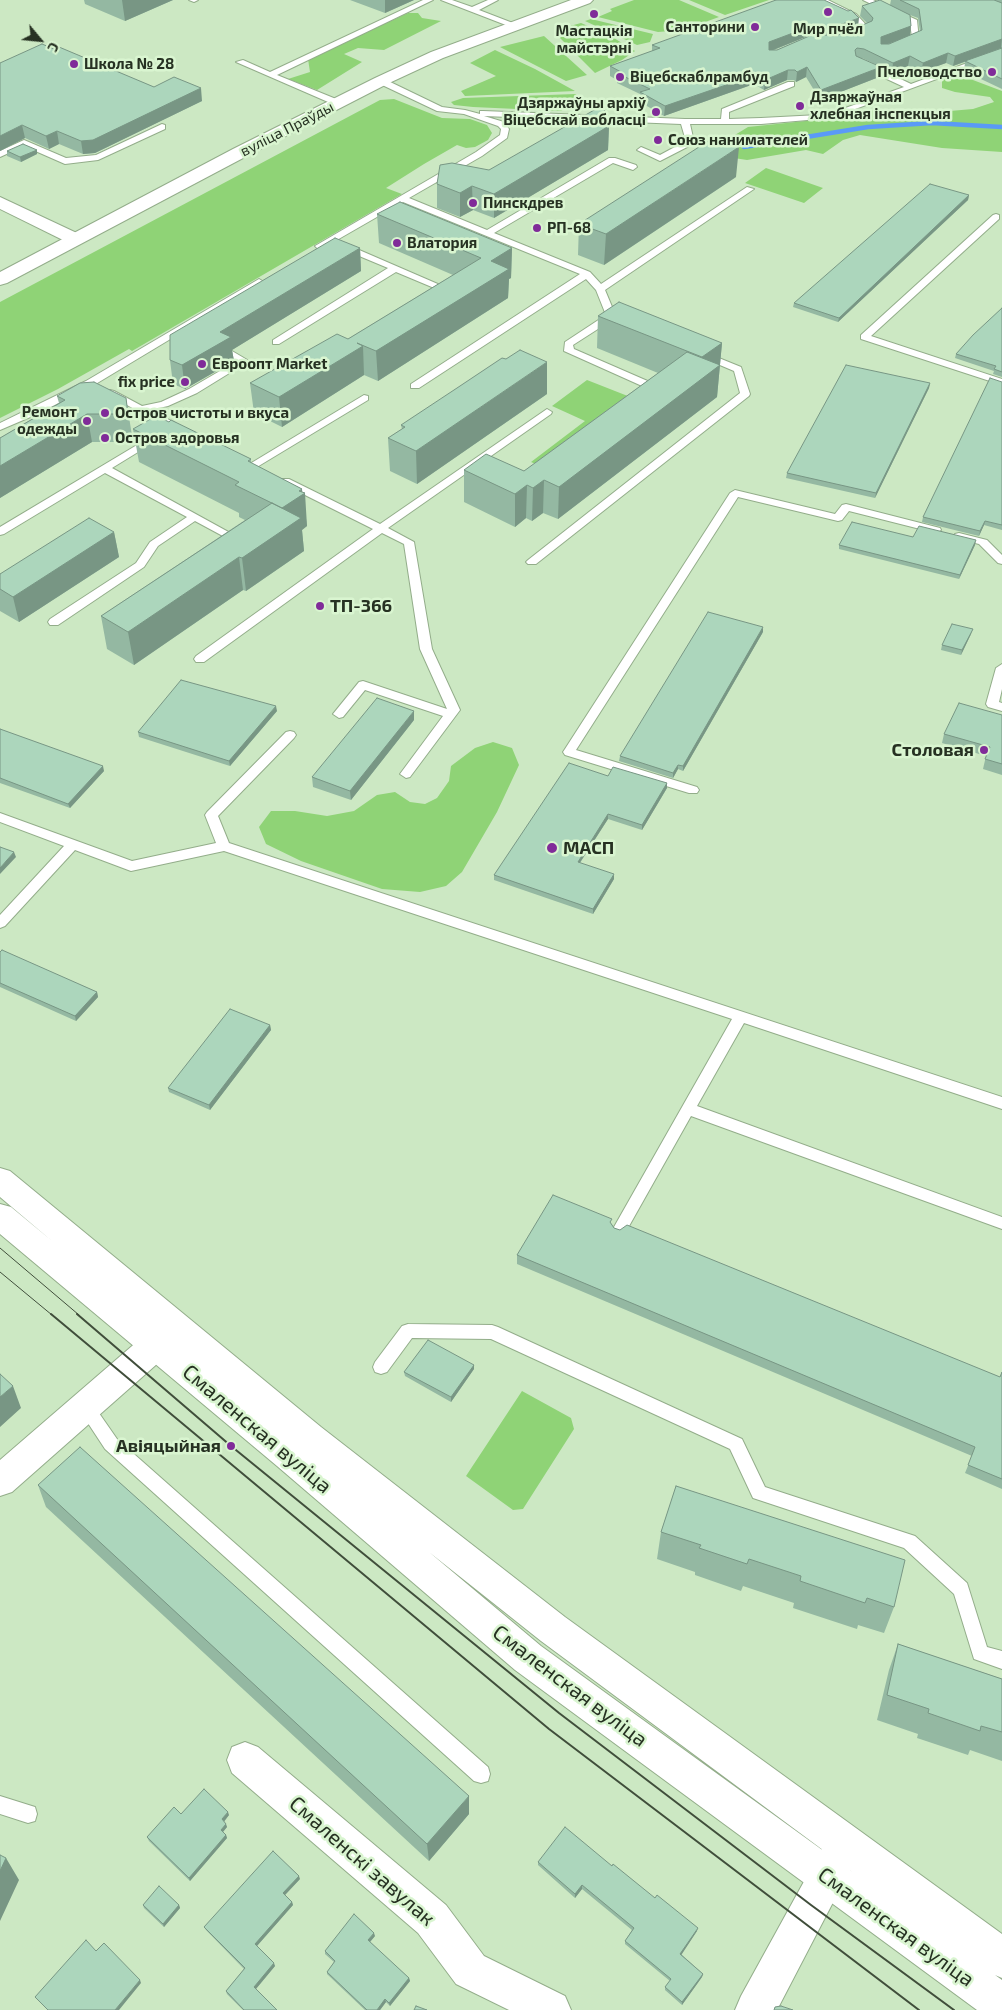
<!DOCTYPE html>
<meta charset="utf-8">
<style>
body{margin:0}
#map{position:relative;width:1002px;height:2010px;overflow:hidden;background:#cce8c3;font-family:"Exo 2",sans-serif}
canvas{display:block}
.north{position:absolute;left:15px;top:15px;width:50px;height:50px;-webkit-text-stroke:4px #d9f5d0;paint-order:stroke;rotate:118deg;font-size:14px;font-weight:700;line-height:20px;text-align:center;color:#263122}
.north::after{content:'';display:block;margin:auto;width:18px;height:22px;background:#263122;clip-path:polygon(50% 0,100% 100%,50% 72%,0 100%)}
</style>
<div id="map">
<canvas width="1002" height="2010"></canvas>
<div class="north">С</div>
</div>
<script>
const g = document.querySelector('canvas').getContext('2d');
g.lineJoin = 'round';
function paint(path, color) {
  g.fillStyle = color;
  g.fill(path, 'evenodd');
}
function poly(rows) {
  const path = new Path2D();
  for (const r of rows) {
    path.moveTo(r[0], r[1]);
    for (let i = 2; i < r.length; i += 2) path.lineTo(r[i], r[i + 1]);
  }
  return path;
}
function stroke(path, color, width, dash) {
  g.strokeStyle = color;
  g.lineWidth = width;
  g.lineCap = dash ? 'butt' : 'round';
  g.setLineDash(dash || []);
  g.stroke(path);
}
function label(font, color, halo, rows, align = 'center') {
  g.font = font + ' "Exo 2",sans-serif';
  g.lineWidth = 5;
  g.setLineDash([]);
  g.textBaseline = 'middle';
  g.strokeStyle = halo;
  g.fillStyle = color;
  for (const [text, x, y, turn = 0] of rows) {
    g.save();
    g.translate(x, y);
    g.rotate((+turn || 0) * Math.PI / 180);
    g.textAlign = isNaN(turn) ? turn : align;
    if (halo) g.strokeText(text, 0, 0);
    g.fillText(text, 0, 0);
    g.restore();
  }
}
const green = poly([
 [634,0,679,0,719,17,683,30,658,32,598,17,612,11,610,9],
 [689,0,769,0,725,15],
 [408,13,418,13,422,18,441,21,384,50,358,48,344,54,362,62,317,90,288,79,310,72,308,59],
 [591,19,653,34,650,42,637,45,585,21],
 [581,23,609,35,635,51,622,60,595,73,558,36,559,29],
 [544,36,587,75,566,81,500,47],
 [495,50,535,69,575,91,465,96,461,91,496,76,470,63],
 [949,75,965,77,1002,91,1002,152,942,148,860,135,843,140,823,154,806,150,747,160,734,158,723,147,730,138,748,127,824,119,865,110,915,114,973,109,994,102,990,97,955,92,942,88,942,80],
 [576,94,577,96,561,111,473,107,454,105,451,102,463,98],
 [394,99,442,118,470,119,487,125,492,133,488,140,475,147,466,148,457,145,424,164,386,188,402,194,132,351,129,349,58,389,0,418,0,302,380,100],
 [766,168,823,188,804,203,745,183],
 [587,380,643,402,555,472,531,462,585,421,552,406],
 [493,742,512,748,519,765,497,812,462,872,446,886,420,892,382,889,301,861,266,844,259,827,271,811,295,811,327,816,354,811,377,795,395,792,410,802,425,804,437,798,449,781,451,766,475,748],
 [522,1391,571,1418,574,1429,523,1509,513,1510,466,1476]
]);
const stream = poly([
 [744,147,868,127,932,123,1002,127]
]);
const service = poly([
 [189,0,198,0,194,2,189,0],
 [423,0,433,0,277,75,341,101,341,105,335,105,236,62,243,60,270,72,423,0],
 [441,0,452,0,472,7,488,0,498,0,479,10,518,25,511,27,441,0],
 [818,0,828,0,856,14,870,29,857,36,851,36,851,32,861,28,850,18,818,0],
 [863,0,873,0,917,20,919,40,907,45,901,45,901,41,912,37,910,23,863,0],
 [1002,50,1002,55,839,115,819,119,761,124,690,124,694,142,693,144,660,161,637,150,641,147,660,155,686,141,681,124,484,116,504,122,509,129,507,138,482,156,409,198,487,230,609,158,615,158,636,165,637,167,633,170,613,163,494,233,590,272,601,284,747,187,754,189,605,290,615,314,627,321,622,324,612,320,573,345,574,349,659,386,659,390,651,390,564,351,565,342,606,315,596,290,586,279,419,388,411,388,411,384,580,274,403,202,323,248,317,248,315,246,476,152,500,135,501,129,498,126,464,114,437,111,378,83,378,79,384,79,442,107,465,110,480,114,480,111,483,111,685,119,721,119,722,109,788,82,794,82,794,86,729,112,729,119,761,118,819,115,837,111,904,87,861,67,861,63,867,63,911,84,1002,50],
 [162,124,165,125,165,129,98,160,65,164,24,146,0,157,0,151,24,140,66,158,96,155,162,124],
 [996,214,999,215,999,219,871,336,1002,379,1002,385,861,339,861,335,993,215,996,214],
 [343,243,447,288,445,290,439,290,396,272,279,344,273,344,273,340,388,268,340,248,340,244,343,243],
 [259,279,264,282,262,284,94,385,35,415,0,430,0,423,86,381,259,279],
 [232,351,249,361,197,393,168,406,150,410,175,423,175,427,167,427,105,393,110,390,114,391,142,406,161,402,189,389,237,361,227,354,232,351],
 [704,352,741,367,750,394,749,396,536,564,528,564,526,562,528,560,740,393,734,371,701,357,701,353,704,352],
 [364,395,368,396,368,400,257,467,253,468,248,465,364,395],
 [547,409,552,412,551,414,388,528,414,542,432,649,460,710,410,777,406,778,400,774,443,716,365,690,343,717,339,718,333,714,359,682,363,681,447,709,420,649,404,544,382,533,204,662,196,662,194,659,196,656,373,529,281,483,280,481,281,479,289,479,380,524,547,409],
 [152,436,157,439,156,441,112,468,243,540,242,542,234,542,195,521,158,546,144,567,58,625,50,625,48,622,50,619,136,563,150,542,187,517,105,473,4,534,0,535,0,527,152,436],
 [735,490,835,514,842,505,846,504,940,528,941,530,936,533,849,511,842,520,838,521,738,497,576,750,697,787,699,790,697,793,689,793,565,755,563,752,565,749,730,493,735,490],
 [959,533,987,540,1002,555,1002,564,998,563,979,544,955,538,954,536,955,534,959,533],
 [1002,664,1002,689,999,702,1002,703,1002,711,988,707,986,704,996,668,1002,664],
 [290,731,294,732,296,735,294,738,218,816,229,843,1002,1097,1002,1109,744,1023,697,1106,1002,1217,1002,1229,691,1116,624,1235,619,1237,614,1235,611,1231,614,1227,732,1019,224,851,131,871,75,850,5,926,0,928,0,915,64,846,0,822,0,813,132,861,216,843,205,815,207,812,286,732,290,731],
 [408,1324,492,1325,498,1327,742,1439,765,1487,915,1536,967,1583,987,1647,1002,1651,1002,1669,974,1659,954,1594,904,1548,753,1498,730,1449,491,1339,412,1338,387,1372,381,1374,375,1372,373,1367,375,1362,402,1326,408,1324],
 [86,1401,92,1403,117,1439,488,1767,490,1774,488,1781,481,1783,474,1781,105,1449,78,1408,80,1403,86,1401],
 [0,1796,35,1807,37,1814,35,1821,28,1823,0,1814,0,1796]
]);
const minor = poly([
 [172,1317,183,1321,188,1331,183,1341,12,1492,0,1496,0,1460,161,1321,172,1317],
 [245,1742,258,1747,446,1905,484,1956,565,1996,571,2010,509,2010,456,1984,418,1933,232,1773,227,1760,232,1747,245,1742],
 [836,1841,849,1847,855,1860,777,2010,735,2010,741,1996,823,1847,836,1841]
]);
const tertiary = poly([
 [0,197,81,235,84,239,81,243,75,244,69,243,0,209,0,197]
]);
const secondary = poly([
 [571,0,593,0,590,3,443,58,387,84,245,157,7,283,0,285,0,272,233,149,375,78,431,52,571,0]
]);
const primary = poly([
 [0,1168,10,1171,321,1427,565,1617,1002,1934,1002,1978,995,1975,1002,1980,1002,2010,977,2010,515,1670,277,1466,0,1234,0,1204,11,1207,52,1241,0,1197,0,1168],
 [429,1552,541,1641,854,1873,541,1646,429,1552]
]);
const tramFar1 = poly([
 [0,1248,79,1315],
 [0,1272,52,1315]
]);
const tram = poly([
 [51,1314,549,1729,919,2010],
 [77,1314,231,1446,559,1713,811,1905,954,2010]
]);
const wall = poly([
 [84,0,173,0,125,21,85,4],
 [350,0,414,0,385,13],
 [891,0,1002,0,1002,89,964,71,965,62,953,66,946,63,921,72,908,66,892,72,862,58,879,77,820,100,806,77,796,82,794,80,787,80,764,90,754,84,664,116,640,102,640,94,617,83,617,80,610,76,610,66,652,51,652,45,848,11,858,27,867,23,860,16,862,6,890,5],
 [910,15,918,18,920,31,910,35],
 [808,36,809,36,777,50,774,50],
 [54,49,154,87,202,101,95,153,83,154,59,144,49,149,25,138,0,151,0,63],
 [609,126,608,150,494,218,473,210,460,217,437,208,437,184,489,170],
 [37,150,37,154,21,162,7,156,7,151],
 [736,177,604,265,578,255,579,224],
 [969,195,968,200,838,322,793,307,794,303],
 [377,214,512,248,511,278,509,279,508,298,378,381,364,375,282,427,254,413,250,383,348,339,453,275,379,243],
 [360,248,361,271,232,350,234,361,185,389,173,384,170,360],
 [1002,308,1002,377,993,374,994,371,955,358,956,354],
 [598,316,722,343,717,397,558,519,543,513,532,521,526,518,515,527,464,502,464,470,524,471,658,373,597,348],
 [1002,382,1002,530,984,525,979,536,922,522,923,517],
 [930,383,929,388,875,498,786,478,787,473],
 [547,394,417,484,390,471,388,438,402,429,401,425],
 [57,396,126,398,133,442,92,442,0,498,0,438,59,403],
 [133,429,251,459,251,463,302,489,307,526,302,530,304,551,246,591,243,590,134,665,107,649,101,616,245,520,239,517,239,513,139,462],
 [114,532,119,557,19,622,0,611,0,574],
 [913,537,975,545,959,579,839,549,839,545],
 [763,632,683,771,678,769,673,778,619,761,620,756],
 [971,634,961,655,941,650,942,645],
 [277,711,230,766,139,737,138,732],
 [1002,715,1002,775,983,769,986,756,942,743,944,734],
 [414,720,351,800,313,787,312,777],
 [0,729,104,771,70,808,0,783],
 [608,776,667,783,667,788,642,830,608,819,580,863,614,879,593,914,494,880,494,875],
 [0,952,97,992,98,997,76,1021,0,987],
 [270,1025,271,1030,210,1110,169,1092,168,1088],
 [611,1224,614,1228,1000,1377,1002,1372,1002,1489,965,1473,972,1456,517,1264,517,1255],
 [474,1365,474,1369,451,1402,405,1376,404,1372],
 [38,1485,469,1814,429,1861,46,1507],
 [676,1486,894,1607,884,1633,858,1625,857,1629,793,1608,794,1603,743,1586,741,1591,695,1575,695,1572,657,1559,661,1532],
 [898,1644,1002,1679,1002,1761,970,1750,968,1755,917,1738,918,1734,877,1720,889,1670],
 [181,1814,229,1815,224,1821,227,1827,223,1832,226,1835,227,1838,190,1881,149,1841,147,1837],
 [538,1862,612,1866,697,1931,681,1954,703,1974,702,1977,682,2005,665,1990,665,1987,670,1981,625,1944,625,1941,632,1930,582,1889,575,1898,538,1865],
 [300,1879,285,1895,292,1902,293,1905,257,1946,275,1966,256,1989,277,2010,243,2010,227,1994,226,1991,244,1969,206,1930,204,1927],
 [143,1905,179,1905,180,1908,164,1927,144,1908],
 [375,1936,370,1942,409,1978,410,1981,390,2006,386,2002,380,2010,365,2010,327,1974,327,1972,334,1962,325,1954,325,1951]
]);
const shadedWall = poly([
 [122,0,173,0,125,21],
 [385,0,414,0,385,13],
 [859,18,858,27,830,38,831,28],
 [911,26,910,36,879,47,881,37],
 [809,27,808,36,768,52,769,42],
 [1002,39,1001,48,953,66,955,56],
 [948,53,946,63,921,72,923,63],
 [910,56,908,66,892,72,893,63],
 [807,67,806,77,796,82,797,72],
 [881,67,879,77,820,100,821,90],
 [788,70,787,80,764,90,765,80],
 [755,75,754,84,664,116,665,106],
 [201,88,202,101,95,153,83,154,81,141],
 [22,125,25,138,0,151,0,136],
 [609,126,608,150,494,218,494,194],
 [57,131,59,144,49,149,46,136],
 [739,147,736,177,604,265,606,234],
 [37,150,37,154,21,162,20,157],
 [472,186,473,210,460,217,460,193],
 [969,195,968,200,838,322,839,318],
 [360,248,361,271,232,350,234,361,185,389,182,365,220,332],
 [512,248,511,278,509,279,508,298,378,381,376,351,491,261],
 [722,343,717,397,558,519,559,487,702,357],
 [363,346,364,375,282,427,279,397],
 [547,362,547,394,417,484,416,451],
 [930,383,929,388,875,498,876,493],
 [87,414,92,442,0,498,0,466],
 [544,480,543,513,532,521,533,488],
 [527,485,526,518,515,527,515,494],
 [302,489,302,495,305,493,307,526,302,530,304,551,246,591,242,558,282,508],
 [985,521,984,525,979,536,980,531],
 [114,532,119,557,19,622,13,597],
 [976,540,975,545,959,579,960,575],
 [239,557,243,590,134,665,128,632],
 [763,627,763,632,683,771,683,766],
 [973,629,971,634,961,655,962,650],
 [276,706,277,711,230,766,229,761],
 [414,711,414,720,351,800,350,791],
 [678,765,678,769,673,778,673,773],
 [103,766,104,771,70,808,68,804],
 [667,783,667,788,642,830,642,825],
 [608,814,608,819,577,867,578,862],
 [14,852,16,857,0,874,0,868],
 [614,874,614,879,593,914,593,909],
 [97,992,98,997,76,1021,75,1016],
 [270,1025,271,1030,210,1110,209,1105],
 [474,1365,474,1369,451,1402,451,1397],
 [13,1386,21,1408,0,1427,0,1397],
 [469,1796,469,1814,429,1861,427,1844],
 [228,1812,229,1815,223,1823,222,1819],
 [226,1824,227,1827,222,1833,221,1830],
 [226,1835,227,1838,190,1881,189,1878],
 [0,1858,6,1858,19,1880,0,1921],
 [299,1876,300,1879,284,1896,283,1893],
 [582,1885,582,1889,575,1898,575,1894],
 [292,1902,293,1905,256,1947,255,1944],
 [179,1905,180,1908,164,1927,163,1924],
 [698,1928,697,1931,680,1957,680,1954],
 [374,1933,375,1936,369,1943,368,1940],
 [274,1963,275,1966,255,1990,254,1987],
 [703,1974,702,1977,682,2005,682,2002],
 [409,1978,410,1981,390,2006,389,2003],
 [140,1980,141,1983,119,2010,115,2010],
 [385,1999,386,2002,380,2010,377,2010]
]);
const building = poly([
 [776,0,824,0,848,11,851,10,859,18,831,28,809,27,769,42,769,50,777,50,814,34,836,36,872,21,873,18,862,6,880,0,910,15,911,26,881,37,881,44,889,44,922,30,919,9,900,0,994,0,1002,3,1002,39,955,56,948,53,923,63,910,56,893,63,864,49,857,48,855,50,856,56,881,67,821,90,807,67,797,72,795,70,788,70,765,80,755,75,665,106,640,92,650,89,617,73,621,72,610,66,660,48,652,45,776,0],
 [42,44,54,49,59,47,154,87,174,77,201,88,93,140,81,141,57,131,46,136,22,125,0,136,0,63,42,44],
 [1002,48,1002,79,965,61,1002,48],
 [603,105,609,126,494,194,472,186,460,193,437,184,440,165,452,163,489,170,603,105],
 [713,138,739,147,606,234,579,224,713,138],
 [23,144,37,150,20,157,7,151,23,144],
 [930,184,969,195,839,318,794,303,930,184],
 [400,202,512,248,491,261,509,269,376,351,357,343,363,346,279,397,250,383,337,334,348,339,481,258,377,214,400,202],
 [335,238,360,248,220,332,231,337,182,365,170,360,170,335,335,238],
 [619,302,722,343,702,357,598,316,619,302],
 [1002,308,1002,372,994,369,996,366,956,354,973,335,1002,308],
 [520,350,547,362,416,451,388,438,405,427,401,425,457,388,502,358,506,359,520,350],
 [687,352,720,365,559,487,544,480,533,488,527,485,515,494,464,470,486,454,524,471,687,352],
 [846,365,930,383,876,493,787,473,846,365],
 [990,378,1002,382,1002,525,985,521,980,531,923,517,990,378],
 [94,382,126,398,128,414,87,414,0,466,0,438,65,400,57,396,80,383,94,382],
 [154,417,159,417,169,422,171,420,251,459,248,461,302,489,299,491,305,493,282,508,235,485,239,482,133,429,154,417],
 [272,503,301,518,242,558,239,557,128,632,101,616,272,503],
 [89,518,114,532,13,597,0,589,0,574,89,518],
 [852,522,913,537,919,526,976,540,960,575,839,545,852,522],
 [708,612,763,627,683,766,678,765,673,773,620,756,708,612],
 [952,624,973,629,962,650,942,645,952,624],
 [181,680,276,706,229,761,138,732,181,680],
 [377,698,414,711,350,791,312,777,377,698],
 [959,703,1002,715,1002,764,985,759,990,747,944,734,959,703],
 [0,729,103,766,68,804,0,778,0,729],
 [569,763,608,776,613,767,667,783,642,825,608,814,578,862,614,874,593,909,494,875,569,763],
 [0,847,14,852,0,868,0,847],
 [2,950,97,992,75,1016,0,983,0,952,2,950],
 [230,1009,270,1025,209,1105,168,1088,230,1009],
 [553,1195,612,1219,610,1222,614,1228,620,1230,627,1225,1000,1377,1002,1372,1002,1479,968,1465,975,1447,517,1255,553,1195],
 [428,1340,474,1365,451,1397,404,1372,428,1340],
 [0,1374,13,1386,0,1397,0,1374],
 [80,1447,469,1796,427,1844,38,1485,80,1447],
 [676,1486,905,1560,894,1607,867,1598,865,1603,800,1581,801,1576,749,1559,747,1564,699,1548,701,1545,661,1532,676,1486],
 [898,1644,1002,1679,1002,1732,981,1726,980,1731,928,1713,929,1709,887,1695,898,1644],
 [204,1789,228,1812,222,1819,226,1824,221,1830,226,1835,189,1878,147,1837,174,1807,181,1814,204,1789],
 [565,1827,612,1866,613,1864,655,1898,657,1895,698,1928,680,1954,703,1974,682,2002,665,1987,671,1979,625,1941,634,1928,582,1885,575,1894,538,1862,565,1827],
 [273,1851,299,1876,283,1893,292,1902,255,1944,274,1963,254,1987,277,2010,244,2010,226,1991,245,1968,204,1927,273,1851],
 [0,1855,6,1858,0,1871,0,1855],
 [159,1886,179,1905,163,1924,143,1905,159,1886],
 [354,1914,374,1933,368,1940,409,1978,389,2003,385,1999,377,2010,367,2010,327,1972,335,1961,325,1951,354,1914],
 [86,1940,96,1951,104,1943,140,1980,115,2010,48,2010,35,1997,86,1940],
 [416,2006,427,2010,414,2010,416,2006],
 [781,2006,793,2010,774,2010,775,2007,781,2006]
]);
const markers = [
 [828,12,5,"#802b99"],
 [594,14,5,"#802b99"],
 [755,27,5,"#802b99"],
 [74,64,5,"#802b99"],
 [992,72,5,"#802b99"],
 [620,77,5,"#802b99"],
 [800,106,5,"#802b99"],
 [656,112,5,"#802b99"],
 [658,140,5,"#802b99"],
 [473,203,5,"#802b99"],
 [537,228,5,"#802b99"],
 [397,243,5,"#802b99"],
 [202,364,5,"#802b99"],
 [185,382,5,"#802b99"],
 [105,413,5,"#802b99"],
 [87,421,5,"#802b99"],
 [105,438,5,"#802b99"],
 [320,606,5,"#802b99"],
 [984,750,5,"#802b99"],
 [552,848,6,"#802b99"],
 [231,1446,5,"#802b99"]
];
const farPoinames = [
 ["Санторини",745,27,"right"],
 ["Мир пчёл",828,29,"center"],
 ["Мастацкія",594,31,"center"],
 ["майстэрні",594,48,"center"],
 ["Школа № 28",84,64],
 ["Пчеловодство",982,72,"right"],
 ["Віцебскаблрамбуд",630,77],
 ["Дзяржаўная",810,97],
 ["хлебная інспекцыя",810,114],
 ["Дзяржаўны архіў",646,103,"right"],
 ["Віцебскай вобласці",646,120,"right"],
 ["Союз нанимателей",668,140],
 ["Пинскдрев",483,203],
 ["РП-68",547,228],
 ["Влатория",407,243],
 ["Евроопт Market",212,364],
 ["fix price",175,382,"right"],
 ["Ремонт",77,412,"right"],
 ["одежды",77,429,"right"],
 ["Остров чистоты и вкуса",115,413],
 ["Остров здоровья",115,438]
];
const farStreetnames = [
 ["вуліца Праўды",287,129,-27]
];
const poiNames = [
 ["ТП-366",330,606],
 ["Столовая",974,750,"right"],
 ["МАСП",563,848],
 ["Авіяцыйная",221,1446,"right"]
];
const nearStreetnames = [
 ["Смаленская вуліца",257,1429,40],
 ["Смаленская вуліца",570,1686,37],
 ["Смаленскі завулак",362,1861,41],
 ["Смаленская вуліца",896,1927,36]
];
paint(green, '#8fd376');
stroke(stream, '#5a9af7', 4.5);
stroke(service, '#93ad8a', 2);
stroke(minor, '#93ad8a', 2);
stroke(tertiary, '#93ad8a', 2);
stroke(secondary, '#93ad8a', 2);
stroke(primary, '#93ad8a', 2);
paint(service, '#fff');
paint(minor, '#fff');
paint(tertiary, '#fff');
paint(secondary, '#fff');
paint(primary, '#fff');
stroke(tramFar1, '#404e3b', 1);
stroke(tram, '#404e3b', 2);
paint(wall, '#94b8a2');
paint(shadedWall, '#789684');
paint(building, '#acd6bc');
stroke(building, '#789684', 1);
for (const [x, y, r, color] of markers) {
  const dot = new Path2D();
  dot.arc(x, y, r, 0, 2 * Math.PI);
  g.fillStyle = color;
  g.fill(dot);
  stroke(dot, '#d9f5d0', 2);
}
label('bold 15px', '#263122', '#d9f5d0', farPoinames, 'left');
label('15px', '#263122', '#d9f5d0', farStreetnames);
label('bold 18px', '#263122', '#d9f5d0', poiNames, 'left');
label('21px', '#263122', '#d9f5d0', nearStreetnames);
</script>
